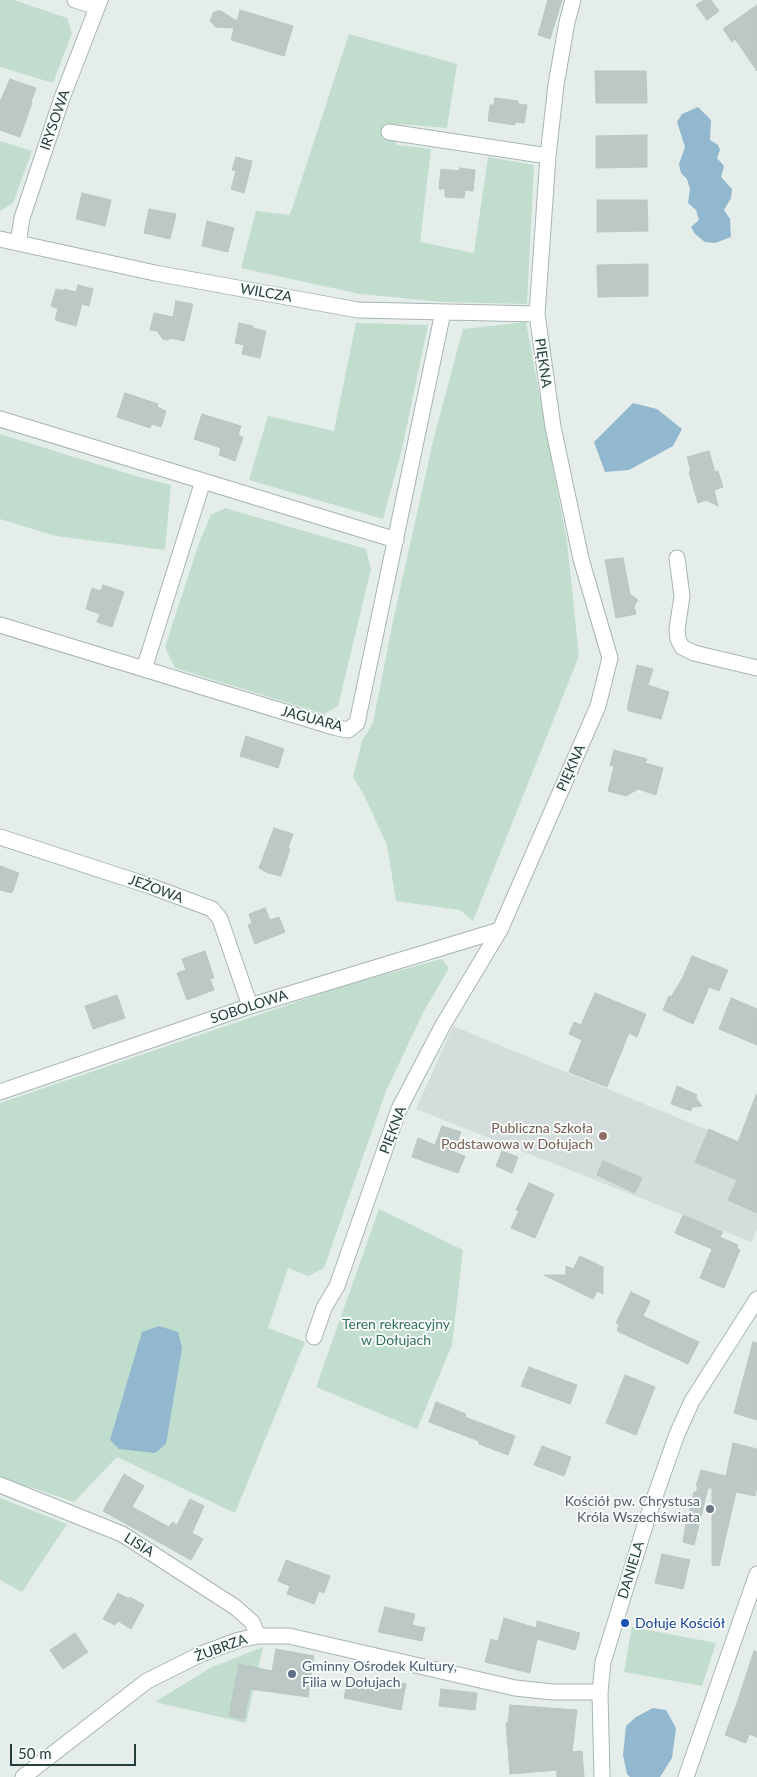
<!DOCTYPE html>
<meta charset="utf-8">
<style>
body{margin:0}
#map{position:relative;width:757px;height:1777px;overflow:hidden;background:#e5edeb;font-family:Lato,sans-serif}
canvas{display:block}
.scale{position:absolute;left:10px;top:1744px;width:126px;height:22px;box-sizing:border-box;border:2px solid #253e3d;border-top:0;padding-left:6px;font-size:15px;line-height:18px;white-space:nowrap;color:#253e3d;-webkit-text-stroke:4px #f6faf9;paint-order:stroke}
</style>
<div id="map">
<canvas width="757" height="1777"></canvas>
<div class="scale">50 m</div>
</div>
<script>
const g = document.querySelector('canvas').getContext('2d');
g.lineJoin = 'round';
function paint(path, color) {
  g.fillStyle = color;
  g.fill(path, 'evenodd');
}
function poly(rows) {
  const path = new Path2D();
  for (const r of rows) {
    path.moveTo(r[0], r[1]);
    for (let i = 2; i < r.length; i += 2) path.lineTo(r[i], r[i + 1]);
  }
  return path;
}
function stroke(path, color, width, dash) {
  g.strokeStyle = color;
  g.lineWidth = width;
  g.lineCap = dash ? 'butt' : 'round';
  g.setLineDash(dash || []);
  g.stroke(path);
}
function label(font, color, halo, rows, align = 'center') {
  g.font = font + ' Lato,sans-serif';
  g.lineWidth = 4;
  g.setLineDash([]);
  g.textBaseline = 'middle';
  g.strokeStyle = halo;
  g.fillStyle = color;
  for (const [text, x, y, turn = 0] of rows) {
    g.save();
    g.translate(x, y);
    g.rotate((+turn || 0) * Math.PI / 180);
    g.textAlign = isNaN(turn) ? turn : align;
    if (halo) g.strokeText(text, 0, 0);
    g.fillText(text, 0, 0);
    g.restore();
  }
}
const built = poly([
 [453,1026,708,1130,757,1148,757,1229,751,1242,416,1109]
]);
const green = poly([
 [0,0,14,0,67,18,72,33,53,83,0,67],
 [349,34,457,64,447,128,398,124,396,145,431,149,420,242,474,253,488,157,534,165,527,304,443,302,360,294,241,268,256,211,290,215],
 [0,141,32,151,13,203,0,211],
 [526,322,567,542,579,656,473,921,460,910,396,901,387,845,363,793,353,777,362,741,373,723,394,616,434,437,463,329],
 [356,323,428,325,402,449,383,519,249,480,268,416,334,431],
 [0,434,132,475,171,485,165,550,56,536,0,519],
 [225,508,366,549,371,569,338,706,324,714,175,668,165,647,199,543,211,515],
 [442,959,449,968,423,1013,386,1091,324,1268,308,1276,288,1268,268,1328,305,1342,235,1513,117,1457,74,1502,0,1477,0,1103,346,985],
 [379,1209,463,1250,452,1345,417,1429,316,1387],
 [0,1498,67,1524,22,1592,0,1580],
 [632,1627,716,1643,702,1686,624,1672],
 [263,1647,246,1723,155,1702,210,1668]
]);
const water = poly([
 [698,107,711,120,710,140,718,145,720,150,717,158,724,166,721,177,732,189,731,198,724,210,730,219,731,237,715,243,705,242,695,234,691,227,699,220,696,210,688,203,690,189,687,179,681,173,679,164,685,147,677,122,682,114],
 [633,403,657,409,682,429,673,446,629,470,605,472,594,442],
 [159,1326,178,1332,182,1348,166,1444,155,1453,119,1449,110,1440,142,1332],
 [653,1708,666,1710,676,1728,672,1758,660,1777,630,1777,627,1774,623,1755,626,1726,636,1717]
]);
const building = poly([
 [548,0,562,0,550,39,538,35,548,0],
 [704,0,711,0,719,11,707,20,696,5,704,0],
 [757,5,757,71,735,39,732,42,723,29,757,5],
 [240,10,293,26,284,56,231,40,234,28,216,27,210,21,213,13,217,11,221,11,237,21,240,10],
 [595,71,646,71,647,103,596,103,595,71],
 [10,79,36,88,31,102,32,103,20,137,0,130,0,102,10,79],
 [495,98,518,101,518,104,527,105,524,123,515,122,515,125,488,121,490,105,494,105,495,98],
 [647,135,647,167,596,168,596,136,647,135],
 [236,157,252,161,244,193,231,189,236,171,232,170,236,157],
 [460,168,475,170,473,191,465,190,464,198,445,197,445,189,439,189,441,169,459,171,460,168],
 [82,193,111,200,105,226,76,219,82,193],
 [597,200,647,200,648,231,597,232,597,200],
 [149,209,176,214,170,239,144,233,149,209],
 [207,221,234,228,228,252,202,246,207,221],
 [648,264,648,296,598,297,597,265,648,264],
 [78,285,93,289,89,306,82,304,76,326,55,320,58,309,51,306,56,289,64,291,64,289,76,292,78,285],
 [176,301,193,304,184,341,171,338,168,340,163,339,157,331,150,330,154,313,173,317,176,301],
 [239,323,253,326,253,328,266,331,260,358,242,354,244,345,235,343,239,323],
 [125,393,158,404,157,407,166,411,161,427,152,424,150,428,117,417,125,393],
 [202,414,241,426,238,435,243,437,235,461,219,455,221,448,194,439,202,414],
 [709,451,715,472,718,471,723,487,714,490,718,506,706,500,698,503,689,472,691,471,687,457,709,451],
 [623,558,630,594,638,600,634,606,636,614,616,618,605,560,623,558],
 [103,585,124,592,112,627,97,622,100,614,86,609,92,588,101,591,103,585],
 [637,665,653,669,648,685,669,692,661,719,629,711,627,709,637,665],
 [246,736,284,749,278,768,240,756,246,736],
 [614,750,647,759,645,763,663,768,656,795,638,789,626,796,608,791,614,766,610,765,614,750],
 [274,828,293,834,288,848,290,849,281,876,268,873,259,868,274,828],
 [0,866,19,873,12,893,0,890,0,866],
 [265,908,270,920,279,917,285,932,255,944,248,925,252,923,249,914,265,908],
 [205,951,214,978,210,979,214,990,187,1000,177,973,186,970,182,959,205,951],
 [692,956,728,970,719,991,709,987,693,1024,663,1010,669,996,671,997,683,977,692,956],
 [595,993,646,1014,637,1037,629,1033,607,1087,569,1072,582,1040,569,1034,574,1022,581,1025,595,993],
 [117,995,125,1018,93,1029,85,1006,117,995],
 [731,998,757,1009,757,1045,719,1029,731,998],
 [677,1086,697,1095,696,1098,702,1106,692,1107,691,1111,671,1104,677,1086],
 [756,1095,757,1095,757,1213,728,1200,737,1180,695,1162,709,1129,738,1142,756,1095],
 [442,1126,461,1132,454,1152,465,1156,458,1173,412,1157,418,1138,435,1145,442,1126],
 [502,1151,518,1157,512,1173,496,1166,502,1151],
 [603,1161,642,1178,635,1193,597,1175,603,1161],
 [529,1183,554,1194,535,1238,511,1228,519,1211,516,1210,529,1183],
 [683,1215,723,1232,720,1237,738,1245,737,1248,740,1250,724,1288,700,1278,712,1249,675,1233,683,1215],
 [580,1256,603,1267,603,1294,597,1291,593,1299,544,1275,566,1275,566,1266,573,1269,580,1256],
 [631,1292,650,1301,643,1316,699,1342,688,1364,617,1331,619,1325,616,1323,631,1292],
 [753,1342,757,1343,757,1420,734,1413,753,1342],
 [529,1367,577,1385,570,1404,521,1386,529,1367],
 [625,1375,655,1387,636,1435,606,1423,625,1375],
 [436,1402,466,1414,465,1417,515,1436,508,1455,479,1444,479,1441,429,1422,436,1402],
 [733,1443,757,1449,757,1486,755,1496,736,1492,719,1566,712,1565,712,1488,708,1488,694,1545,683,1542,685,1529,694,1492,696,1492,698,1487,696,1486,701,1470,726,1476,733,1443],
 [542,1446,571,1457,564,1476,534,1465,542,1446],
 [124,1474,144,1486,132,1507,169,1527,172,1522,177,1525,190,1499,204,1506,192,1533,203,1539,191,1560,103,1511,124,1474],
 [662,1554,690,1560,683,1589,655,1583,662,1554],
 [286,1560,330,1576,324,1593,319,1591,314,1604,287,1594,290,1586,278,1581,286,1560],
 [118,1593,129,1599,130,1597,144,1605,131,1629,118,1621,115,1625,103,1619,118,1593],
 [385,1607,415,1614,412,1625,425,1628,422,1641,378,1632,385,1607],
 [504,1618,536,1628,537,1621,580,1633,575,1650,537,1639,530,1673,485,1662,491,1639,498,1641,504,1618],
 [75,1633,88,1652,63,1669,50,1650,75,1633],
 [276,1649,314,1656,308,1697,250,1689,244,1719,229,1716,239,1664,272,1671,276,1649],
 [754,1651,757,1652,757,1737,749,1734,746,1743,725,1735,737,1703,754,1651],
 [376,1678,406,1684,401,1710,344,1698,347,1685,373,1690,376,1678],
 [441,1689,477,1693,475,1710,439,1706,441,1689],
 [510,1705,577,1710,572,1752,582,1751,584,1777,557,1777,557,1770,510,1774,506,1723,508,1723,510,1705]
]);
const street = poly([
 [75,0,97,7],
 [389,132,548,156],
 [0,239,155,273,358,310,537,314],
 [18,243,22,218,62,98,100,0],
 [0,419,396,540],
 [677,558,682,596,677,629,678,639,682,647,694,653,757,668],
 [0,625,337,728,348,730,357,723,443,312],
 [144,669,203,481],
 [0,837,150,886,212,909,220,919,250,1006],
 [0,1092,250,1006,500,930],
 [314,1337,324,1308,337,1286,399,1109,443,1025,500,930,598,706,610,658,581,559,553,427,537,314,548,156,556,85,567,22,573,0],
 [0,1485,122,1534,235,1607,252,1622,258,1636],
 [23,1777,147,1681,201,1654,239,1640,258,1636,289,1636,515,1688,553,1692,600,1692],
 [686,1777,757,1574]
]);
const secondary = poly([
 [602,1777,600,1692,603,1662,648,1516,677,1434,692,1401,757,1299]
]);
const markers = [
 [603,1136,5,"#8d6e63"],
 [710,1509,5,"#6b7280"],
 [625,1623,5,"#1a4fb4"],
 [292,1674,5,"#5c6f8a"]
];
const streetNames = [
 ["IRYSOWA",55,120,-71],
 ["WILCZA",266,293,10],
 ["PIĘKNA",543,363,82],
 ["JAGUARA",312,719,15],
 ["PIĘKNA",571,768,-66],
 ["JEŻOWA",156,889,20],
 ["SOBOLOWA",249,1007,-18],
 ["PIĘKNA",393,1130,-69],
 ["LISIA",139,1545,32],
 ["DANIELA",631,1570,-73],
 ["ŻUBRZA",221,1648,-20]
];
const educationNames = [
 ["Publiczna Szkoła",593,1128],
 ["Podstawowa w Dołujach",593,1144]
];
const parkNames = [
 ["Teren rekreacyjny",396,1324],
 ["w Dołujach",396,1340]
];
const worshipNames = [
 ["Kościół pw. Chrystusa",700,1501],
 ["Króla Wszechświata",700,1517]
];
const transitNames = [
 ["Dołuje Kościół",635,1623]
];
const serviceNames = [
 ["Gminny Ośrodek Kultury,",302,1666],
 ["Filia w Dołujach",302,1682]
];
paint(built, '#d3dddb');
paint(green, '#c0ddce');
paint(water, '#91b8ce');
paint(building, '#bbc8c5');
stroke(building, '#b8c7c4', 1);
stroke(street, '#a8b5b3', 17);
stroke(secondary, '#a4b8b5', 17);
stroke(street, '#fff', 15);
stroke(secondary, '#fff', 15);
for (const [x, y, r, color] of markers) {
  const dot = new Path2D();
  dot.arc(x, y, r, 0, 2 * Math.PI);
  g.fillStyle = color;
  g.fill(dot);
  stroke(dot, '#f6faf9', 2);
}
label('14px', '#253e3d', '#f6faf9', streetNames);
label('14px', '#785e54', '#f6faf9', educationNames, 'right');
label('14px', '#327358', '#f6faf9', parkNames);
label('14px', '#5b616d', '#f6faf9', worshipNames, 'right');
label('14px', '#164399', '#f6faf9', transitNames, 'left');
label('14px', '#4e5e75', '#f6faf9', serviceNames, 'left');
</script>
